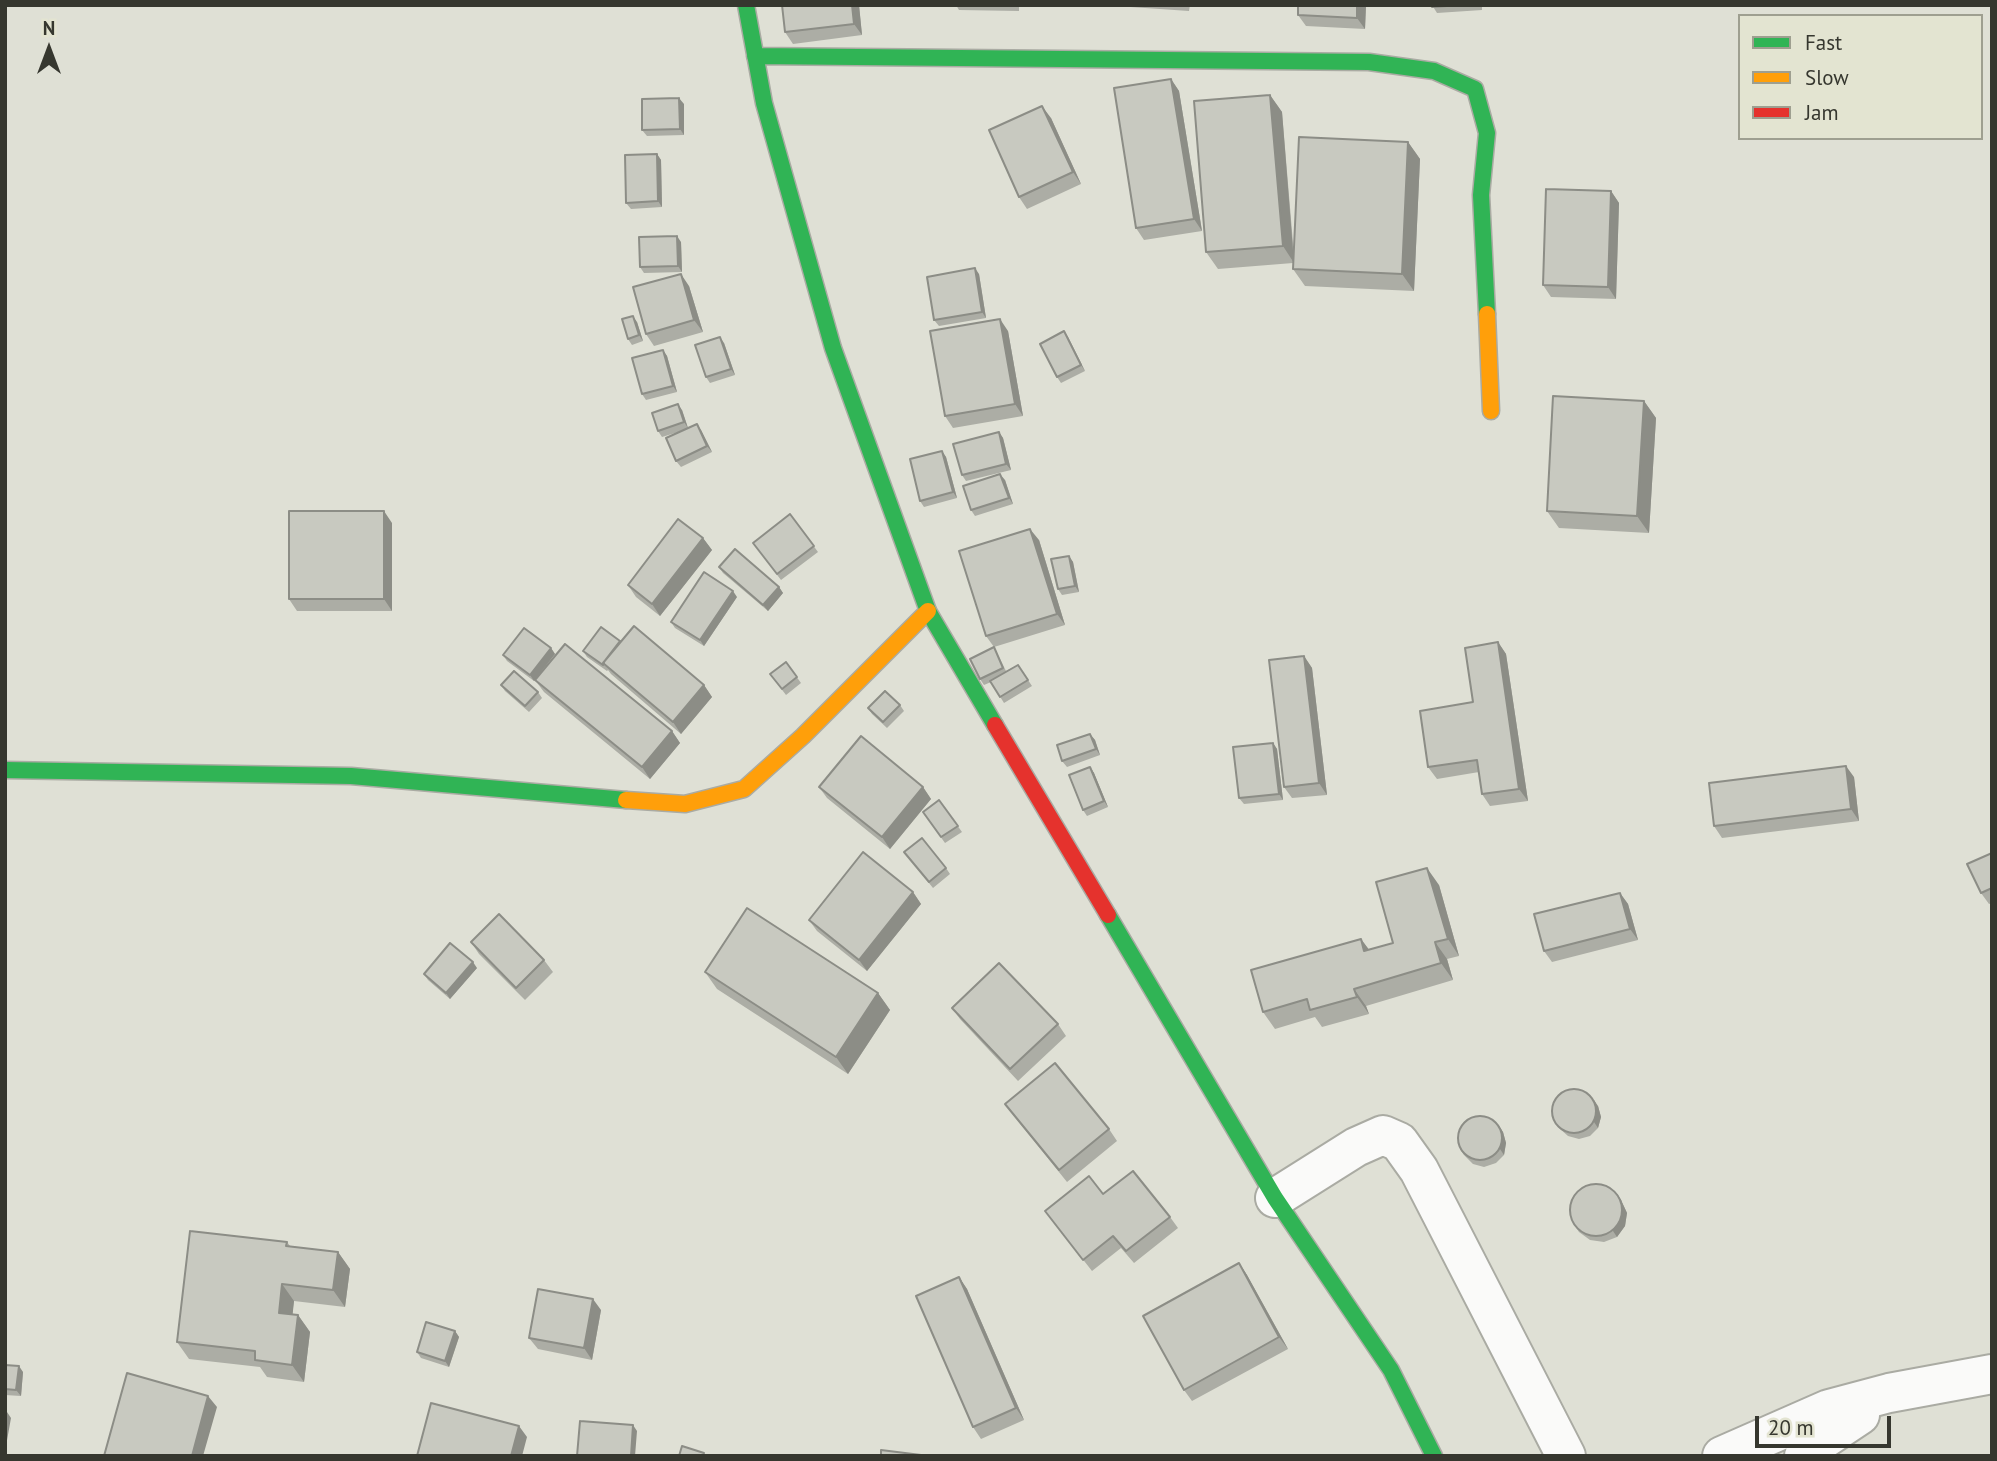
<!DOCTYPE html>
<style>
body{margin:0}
#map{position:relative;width:1997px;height:1461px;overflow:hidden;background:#dfe0d5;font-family:"PT Sans",sans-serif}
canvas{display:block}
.frame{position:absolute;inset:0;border:7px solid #36372f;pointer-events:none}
.legend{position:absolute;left:1738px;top:14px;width:245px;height:126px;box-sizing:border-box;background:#e3e4d1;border:2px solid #9e9f90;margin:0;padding:9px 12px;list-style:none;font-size:21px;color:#36372f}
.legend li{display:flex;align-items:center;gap:14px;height:35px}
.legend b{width:35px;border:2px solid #9e9f90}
.north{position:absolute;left:14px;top:14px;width:70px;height:70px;-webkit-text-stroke:5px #e3e4d1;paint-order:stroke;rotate:0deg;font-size:19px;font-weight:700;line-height:28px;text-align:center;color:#36372f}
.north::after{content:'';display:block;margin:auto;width:24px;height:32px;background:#36372f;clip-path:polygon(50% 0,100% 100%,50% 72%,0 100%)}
.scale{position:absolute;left:1755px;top:1416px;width:136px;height:32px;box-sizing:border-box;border:4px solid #36372f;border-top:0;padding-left:9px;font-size:21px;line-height:24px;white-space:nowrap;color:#36372f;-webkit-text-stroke:5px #e3e4d1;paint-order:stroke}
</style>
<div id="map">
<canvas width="1997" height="1461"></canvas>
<div class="frame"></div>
<ul class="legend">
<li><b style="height:9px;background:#30b455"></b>Fast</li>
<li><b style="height:9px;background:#ff9f0a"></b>Slow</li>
<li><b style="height:9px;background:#e5322d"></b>Jam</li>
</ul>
<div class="north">N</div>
<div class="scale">20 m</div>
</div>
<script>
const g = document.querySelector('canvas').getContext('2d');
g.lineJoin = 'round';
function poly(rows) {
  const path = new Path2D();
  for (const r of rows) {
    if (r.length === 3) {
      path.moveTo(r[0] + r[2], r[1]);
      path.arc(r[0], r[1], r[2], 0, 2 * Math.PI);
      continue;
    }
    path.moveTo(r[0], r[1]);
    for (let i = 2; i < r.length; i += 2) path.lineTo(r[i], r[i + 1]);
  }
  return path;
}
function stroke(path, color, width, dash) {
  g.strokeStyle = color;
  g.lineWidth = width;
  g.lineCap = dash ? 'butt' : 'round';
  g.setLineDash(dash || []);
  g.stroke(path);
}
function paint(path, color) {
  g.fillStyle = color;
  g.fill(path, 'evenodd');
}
const street = poly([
 [1275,1198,1356,1147,1383,1135,1399,1142,1419,1170,1566,1456],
 [1722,1456,1829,1409,1889,1393,1992,1374],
 [1804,1456,1818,1443,1860,1415]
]);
const fast = poly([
 [746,5,764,103,833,348,928,611,995,725],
 [755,56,1369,62,1434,71,1475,89,1487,133,1481,195,1487,314],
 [5,770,351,776,626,800],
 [1108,915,1275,1198,1391,1370,1434,1456]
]);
const slow = poly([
 [1487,314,1491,411],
 [626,800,685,804,744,789,803,736,928,611]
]);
const jam = poly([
 [995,725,1108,915]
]);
const wall = poly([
 [859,5,862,35,793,44,785,32],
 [956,5,1019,5,1019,11,959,10],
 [1101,5,1190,5,1189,11],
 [1366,5,1365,29,1306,26,1298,15],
 [1432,5,1482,5,1482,10,1437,13],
 [1171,79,1179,91,1202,231,1144,240,1136,228],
 [1270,95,1282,112,1294,255,1408,142,1420,159,1414,291,1305,286,1293,269,1293,263,1218,269,1206,252],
 [684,104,684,135,647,136,642,130],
 [1051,118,1081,184,1027,209,1019,197],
 [657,154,661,160,662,207,631,209,626,203],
 [1611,191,1619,203,1616,299,1551,297,1543,285],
 [681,242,682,272,644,273,640,267],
 [979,274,986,318,939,326,934,320],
 [689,286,703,332,654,346,646,334],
 [637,322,643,341,632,345,628,339],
 [1008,331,1023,416,953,428,945,416],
 [1064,331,1085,371,1061,383,1057,377],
 [724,343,735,375,710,383,706,377],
 [663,350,667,356,677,392,646,400,642,394],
 [1644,401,1656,418,1649,533,1559,528,1547,511],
 [682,410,688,428,701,430,712,452,681,467,676,461,685,430,662,437,658,431],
 [999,432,1003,438,1011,470,966,481,962,475],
 [942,451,946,457,957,498,924,507,920,501],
 [1005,480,1013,504,975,516,971,510],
 [790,514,818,552,781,580,753,543],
 [392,523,392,611,297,611,289,599],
 [703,538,712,550,660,616,636,597,628,585],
 [1039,540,1065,625,994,647,986,636],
 [1069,556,1073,562,1079,592,1062,595,1058,589],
 [719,567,779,587,783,593,768,611,723,573],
 [737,597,704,646,675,628,671,622],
 [621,641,704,685,712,697,681,734,611,674,608,670,607,671,587,657,583,651],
 [1498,642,1506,654,1528,801,1490,806,1482,794,1479,772,1437,779,1428,767,1473,702],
 [994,647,1006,671,1018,665,1032,686,1004,703,991,682,984,685,980,679],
 [551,648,555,654,534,681,507,661,503,655],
 [1304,656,1312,668,1327,795,1292,798,1284,787],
 [786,662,801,683,786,695,770,674],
 [535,680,672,731,680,743,650,779,544,692],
 [501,685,538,692,542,698,529,712,505,691],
 [900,705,904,711,887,728,872,714,868,708],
 [1090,734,1095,740,1100,755,1067,767,1062,761],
 [1273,743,1277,749,1283,800,1244,804,1239,798],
 [1090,767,1094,773,1108,807,1087,816,1083,810],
 [1854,777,1859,821,1722,838,1714,826],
 [819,787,923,787,931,799,890,849,827,798],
 [939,800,962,832,945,843,923,812],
 [904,852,946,868,950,874,933,888],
 [1992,853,1992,903,1989,904,1981,893],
 [1439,885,1459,956,1447,959,1453,980,1366,1006,1369,1014,1322,1027,1315,1017,1275,1029,1263,1012,1361,939,1369,950,1393,943],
 [913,892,921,904,867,971,817,931,809,920],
 [1620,893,1628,904,1638,940,1552,962,1544,951],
 [471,942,544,960,553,972,525,1000,479,954],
 [477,968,450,999,428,980,424,974],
 [705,972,878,993,890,1010,848,1074,717,989],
 [952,1008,1058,1024,1066,1036,1018,1081,960,1019],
 [1005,1104,1109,1129,1117,1141,1067,1182,1014,1116],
 [1598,1106,1601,1117,1598,1128,1590,1136,1579,1139,1568,1136,1559,1128,1555,1122],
 [1499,1126,1503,1132,1506,1143,1504,1155,1496,1163,1484,1167,1473,1164,1464,1155,1460,1149],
 [1617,1194,1621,1200,1627,1213,1625,1226,1617,1237,1604,1242,1590,1240,1579,1232,1575,1226],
 [1045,1211,1170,1217,1178,1228,1134,1263,1121,1248,1092,1271],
 [287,1242,290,1246,338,1252,350,1269,345,1307,294,1301,292,1315,298,1315,310,1332,304,1382,267,1377,260,1367,189,1359,177,1342],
 [1239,1263,1247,1275,1288,1349,1192,1401,1184,1390],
 [959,1277,967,1289,1024,1420,981,1439,973,1427],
 [601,1310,592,1360,538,1349,529,1338],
 [455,1331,459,1337,449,1367,421,1358,417,1352],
 [5,1365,23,1372,21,1396,5,1395]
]);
const shadedWall = poly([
 [852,5,859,5,862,35,854,24],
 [1357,5,1366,5,1365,29,1357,18],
 [1171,79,1179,91,1202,231,1194,219],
 [1270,95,1282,112,1294,263,1283,246],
 [679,98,684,104,684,135,680,129],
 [1042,106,1051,118,1081,184,1073,172],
 [1408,142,1420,159,1414,291,1402,274],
 [657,154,661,160,662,207,658,201],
 [1611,191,1619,203,1616,299,1608,287],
 [677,236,681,242,682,272,678,266],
 [975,268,979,274,986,318,982,312],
 [681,274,689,286,703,332,694,320],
 [633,316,637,322,643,341,639,335],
 [1000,319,1008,331,1023,416,1015,404],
 [1064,331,1068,337,1085,371,1081,365],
 [720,337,724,343,735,375,731,369],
 [663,350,667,356,677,392,673,386],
 [1644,401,1656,418,1649,533,1637,516],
 [678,404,682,410,688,428,684,422],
 [697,424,701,430,712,452,707,446],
 [999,432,1003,438,1011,470,1006,464],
 [942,451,946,457,957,498,953,492],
 [1000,474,1005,480,1013,504,1009,498],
 [384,511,392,523,392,611,384,599],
 [1030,529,1039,540,1065,625,1057,614],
 [703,538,712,550,660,616,652,604],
 [1069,556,1073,562,1079,592,1075,586],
 [779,587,783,593,768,611,763,605],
 [733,591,737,597,704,646,700,640],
 [1498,642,1506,654,1528,801,1519,789],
 [551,648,555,654,534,681,530,675],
 [1304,656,1312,668,1327,795,1319,783],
 [704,685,712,697,681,734,673,722],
 [672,731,680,743,650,779,642,767],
 [1090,734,1095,740,1100,755,1096,749],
 [1273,743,1277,749,1283,800,1279,794],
 [1846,766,1854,777,1859,821,1851,809],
 [1090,767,1094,773,1108,807,1104,801],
 [923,787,931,799,890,849,882,837],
 [1427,868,1439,885,1459,956,1448,939],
 [913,892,921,904,867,971,859,960],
 [1620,893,1628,904,1638,940,1630,929],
 [1361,939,1373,955,1364,951],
 [1435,942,1447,959,1453,980,1441,963],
 [473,962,477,968,450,999,446,993],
 [1354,989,1366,1006,1369,1014,1357,997],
 [878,993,890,1010,848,1074,836,1057],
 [1594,1100,1598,1106,1601,1117,1598,1128,1594,1122],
 [1499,1126,1503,1132,1506,1143,1504,1155,1500,1149],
 [1617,1194,1621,1200,1627,1213,1625,1226,1617,1237,1613,1231],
 [338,1252,350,1269,345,1307,333,1290],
 [1239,1263,1247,1275,1288,1349,1279,1337],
 [959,1277,967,1289,1024,1420,1016,1408],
 [282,1284,294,1301,291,1330,279,1313],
 [593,1299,601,1310,592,1360,584,1348],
 [298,1315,310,1332,304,1382,292,1365],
 [455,1331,459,1337,449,1367,445,1361],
 [19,1366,23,1372,21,1396,16,1390],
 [208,1396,217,1407,203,1456,192,1456],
 [7,1412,11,1418,6,1446,5,1444,5,1423],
 [633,1425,637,1431,635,1456,631,1456],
 [519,1426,527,1437,522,1456,511,1456]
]);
const building = poly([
 [782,5,852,5,854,24,785,32,782,5],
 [1298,5,1357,5,1357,18,1298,15,1298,5],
 [1432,5,1462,5,1432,7,1432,5],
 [1171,79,1194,219,1136,228,1114,88,1171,79],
 [1270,95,1283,246,1206,252,1194,101,1270,95],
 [679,98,680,129,642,130,642,99,679,98],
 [1042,106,1073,172,1019,197,989,130,1042,106],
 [1299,137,1408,142,1402,274,1293,269,1299,137],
 [657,154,658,201,626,203,625,155,657,154],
 [1546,189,1611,191,1608,287,1543,285,1546,189],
 [677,236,678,266,640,267,639,237,677,236],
 [975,268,982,312,934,320,927,277,975,268],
 [681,274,694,320,646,334,633,287,681,274],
 [633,316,639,335,628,339,622,319,633,316],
 [1000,319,1015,404,945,416,930,331,1000,319],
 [1064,331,1081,365,1057,377,1040,344,1064,331],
 [720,337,731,369,706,377,695,345,720,337],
 [663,350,673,386,642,394,632,358,663,350],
 [1553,396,1644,401,1637,516,1547,511,1553,396],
 [678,404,684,422,658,431,652,413,678,404],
 [697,424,707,446,676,461,666,438,697,424],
 [999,432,1006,464,962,475,953,444,999,432],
 [942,451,953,492,920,501,910,459,942,451],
 [1000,474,1009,498,971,510,963,486,1000,474],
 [289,511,384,511,384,599,289,599,289,511],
 [790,514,814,546,777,574,753,543,790,514],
 [678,519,703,538,652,604,628,585,678,519],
 [1030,529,1057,614,986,636,959,551,1030,529],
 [735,549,779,587,763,605,719,567,735,549],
 [1069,556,1075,586,1058,589,1051,559,1069,556],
 [704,572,733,591,700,640,671,622,704,572],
 [634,626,704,685,673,722,603,663,634,626],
 [601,627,620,641,603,663,604,663,603,665,583,651,601,627],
 [524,628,551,648,530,675,503,655,524,628],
 [1498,642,1519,789,1482,794,1477,760,1428,767,1420,711,1473,702,1465,648,1498,642],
 [565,644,672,731,642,767,535,680,565,644],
 [994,647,1003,668,980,679,970,659,994,647],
 [1304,656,1319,783,1284,787,1269,660,1304,656],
 [786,662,797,677,782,689,770,674,786,662],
 [1018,665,1028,680,1000,697,990,681,1018,665],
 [514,671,538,692,525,706,501,685,514,671],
 [885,691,900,705,883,722,868,708,885,691],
 [1090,734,1096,749,1062,761,1057,745,1090,734],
 [861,736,923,787,882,837,819,787,861,736],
 [1273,743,1279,794,1239,798,1233,747,1273,743],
 [1846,766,1851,809,1714,826,1709,783,1846,766],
 [1090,767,1104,801,1083,810,1069,775,1090,767],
 [939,800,958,826,941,837,923,812,939,800],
 [922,838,946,868,929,882,904,852,922,838],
 [863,852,913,892,859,960,809,920,863,852],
 [1992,853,1992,888,1981,893,1967,864,1992,853],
 [1427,868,1448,939,1435,942,1441,963,1354,989,1357,997,1310,1010,1307,999,1263,1012,1251,970,1361,939,1364,951,1393,943,1376,882,1427,868],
 [1620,893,1630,929,1544,951,1534,914,1620,893],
 [747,908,878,993,836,1057,705,972,747,908],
 [499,914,544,960,516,988,471,942,499,914],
 [450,943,473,962,446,993,424,974,450,943],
 [999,963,1058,1024,1010,1069,952,1008,999,963],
 [1055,1063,1109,1129,1059,1170,1005,1104,1055,1063],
 [1574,1111,22],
 [1480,1138,22],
 [1133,1171,1170,1217,1126,1251,1113,1236,1083,1260,1045,1211,1089,1176,1103,1194,1133,1171],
 [1596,1210,26],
 [190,1231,287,1242,286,1246,338,1252,333,1290,282,1284,279,1313,298,1315,292,1365,255,1360,255,1351,177,1342,190,1231],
 [1239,1263,1279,1337,1184,1390,1143,1316,1239,1263],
 [959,1277,1016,1408,973,1427,916,1296,959,1277],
 [538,1289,593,1299,584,1348,529,1338,538,1289],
 [426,1322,455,1331,445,1361,417,1352,426,1322],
 [5,1365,19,1366,16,1390,5,1389,5,1365],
 [127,1373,208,1396,192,1456,104,1456,127,1373],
 [431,1403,519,1426,511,1456,417,1456,431,1403],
 [580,1421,633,1425,631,1456,577,1456,580,1421],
 [682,1446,704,1453,703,1456,679,1456,682,1446],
 [881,1450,929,1456,881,1456,881,1450]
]);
stroke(street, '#aaaba3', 42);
stroke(fast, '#aaaba3', 19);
stroke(slow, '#aaaba3', 19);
stroke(jam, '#aaaba3', 19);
stroke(street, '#fafaf9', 38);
stroke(fast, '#30b455', 16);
stroke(slow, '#ff9f0a', 16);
stroke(jam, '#e5322d', 16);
paint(wall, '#acada5');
paint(shadedWall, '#8c8d86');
paint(building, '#c8c9c0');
stroke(building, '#8c8d86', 2);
</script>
